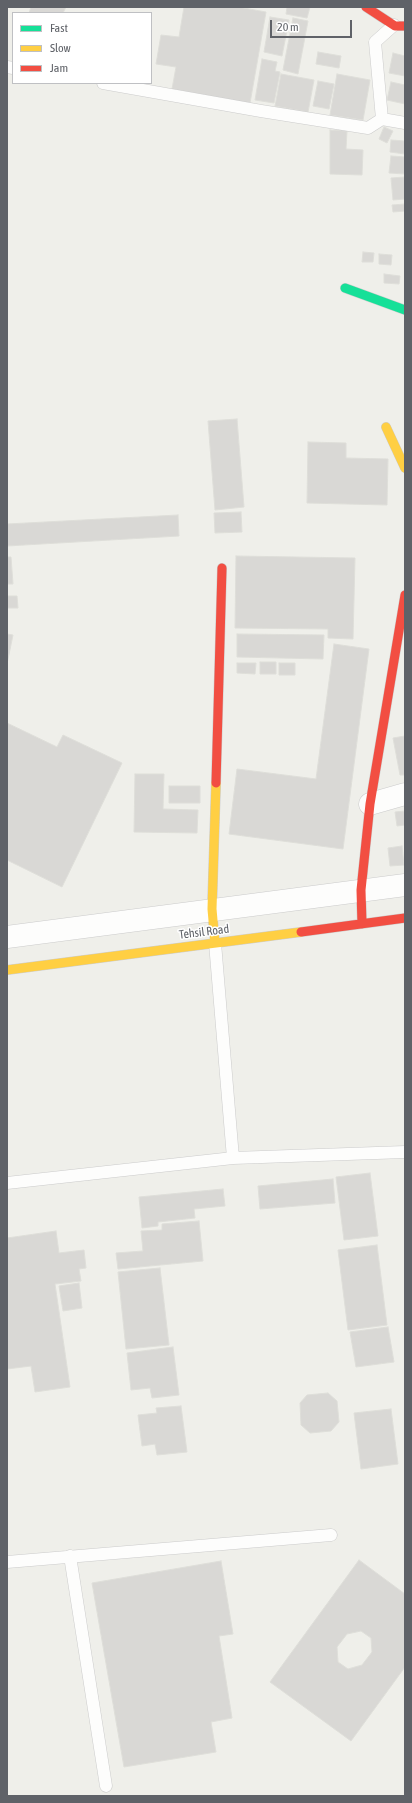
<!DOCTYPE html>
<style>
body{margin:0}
#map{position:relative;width:412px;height:1803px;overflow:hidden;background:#efefea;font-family:"Asap Condensed",sans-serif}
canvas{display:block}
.frame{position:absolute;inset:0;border:8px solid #5f6268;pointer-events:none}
.legend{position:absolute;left:12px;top:12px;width:140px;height:72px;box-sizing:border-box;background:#fff;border:1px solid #bfc0c3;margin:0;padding:5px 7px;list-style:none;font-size:12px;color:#5f6268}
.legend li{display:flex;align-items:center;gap:8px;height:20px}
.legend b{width:20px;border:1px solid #bfc0c3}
.scale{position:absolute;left:270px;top:20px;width:82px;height:18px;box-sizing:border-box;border:2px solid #5f6268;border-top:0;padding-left:5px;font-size:12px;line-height:14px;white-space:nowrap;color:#5f6268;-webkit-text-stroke:3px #fff;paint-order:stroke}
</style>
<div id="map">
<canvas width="412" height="1803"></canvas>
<div class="frame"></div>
<ul class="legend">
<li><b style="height:5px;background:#16e098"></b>Fast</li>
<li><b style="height:5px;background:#ffcf43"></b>Slow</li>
<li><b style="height:5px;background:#f24e42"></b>Jam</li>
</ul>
<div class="scale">20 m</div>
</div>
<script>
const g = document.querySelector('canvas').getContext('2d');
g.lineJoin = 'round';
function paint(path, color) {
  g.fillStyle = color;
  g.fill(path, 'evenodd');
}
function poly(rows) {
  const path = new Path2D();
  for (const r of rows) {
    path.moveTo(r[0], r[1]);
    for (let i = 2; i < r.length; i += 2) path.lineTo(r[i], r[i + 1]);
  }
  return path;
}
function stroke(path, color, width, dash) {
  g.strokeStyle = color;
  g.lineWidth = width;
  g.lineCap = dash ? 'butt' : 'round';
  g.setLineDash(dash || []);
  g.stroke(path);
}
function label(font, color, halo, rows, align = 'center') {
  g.font = font + ' "Asap Condensed",sans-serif';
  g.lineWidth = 3;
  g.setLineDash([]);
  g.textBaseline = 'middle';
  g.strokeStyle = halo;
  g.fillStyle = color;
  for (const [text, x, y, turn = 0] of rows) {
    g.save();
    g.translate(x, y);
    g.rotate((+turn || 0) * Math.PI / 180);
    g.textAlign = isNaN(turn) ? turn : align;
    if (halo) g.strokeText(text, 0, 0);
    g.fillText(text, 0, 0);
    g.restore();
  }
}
const building = poly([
 [31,7,66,7,63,13,29,13,31,7],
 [184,7,238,7,266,12,250,103,172,89,176,67,156,64,161,35,179,37,184,7],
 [287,7,310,7,307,18,286,14,287,7],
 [270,17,289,20,282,56,264,52,270,17],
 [293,18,308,21,298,74,283,70,293,18],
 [318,52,341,56,339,68,316,64,318,52],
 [393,53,405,56,405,76,389,73,393,53],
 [262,59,277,62,275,71,280,72,274,103,255,100,262,59],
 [281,74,314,80,308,112,275,106,281,74],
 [337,74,370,80,363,120,330,115,337,74],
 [318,81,334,84,329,109,313,106,318,81],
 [391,82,405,85,405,104,387,100,391,82],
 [384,127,393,131,387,143,379,139,384,127],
 [330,130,347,131,346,149,363,150,362,175,330,174,330,130],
 [391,140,405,141,405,154,390,152,391,140],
 [391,156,405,157,405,174,389,173,391,156],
 [405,177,405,199,393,200,391,178,405,177],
 [405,204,405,211,393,212,392,205,405,204],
 [363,252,374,253,373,262,362,262,363,252],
 [379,254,392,255,391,265,379,264,379,254],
 [384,274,400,276,399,284,384,283,384,274],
 [237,419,244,507,215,510,208,421,237,419],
 [308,442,346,443,346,458,388,459,387,505,307,503,308,442],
 [241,512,242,532,215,533,214,513,241,512],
 [178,515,179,536,7,546,7,524,178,515],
 [236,556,355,558,353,639,328,638,328,629,235,628,236,556],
 [7,557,11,557,13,584,7,584,7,557],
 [7,596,17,596,18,608,7,608,7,596],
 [7,634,13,635,7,664,7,634],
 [237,634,324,635,323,659,237,657,237,634],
 [334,644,369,649,343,849,229,834,237,769,316,779,334,644],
 [260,662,276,662,276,674,260,674,260,662],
 [237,663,256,663,255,674,237,673,237,663],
 [279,663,295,663,295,675,279,675,279,663],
 [7,723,57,747,63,735,122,763,62,887,7,860,7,723],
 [405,736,405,775,400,775,393,738,405,736],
 [135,774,164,774,163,809,198,810,197,833,134,832,135,774],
 [169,786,200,786,200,803,169,803,169,786],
 [405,811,405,825,397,826,395,812,405,811],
 [402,846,404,865,390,866,388,848,402,846],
 [370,1173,378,1236,344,1240,336,1177,370,1173],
 [333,1179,335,1203,260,1209,258,1186,333,1179],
 [223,1189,225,1206,194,1209,195,1218,158,1222,158,1226,142,1228,139,1197,223,1189],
 [199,1221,203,1261,118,1269,116,1253,143,1251,141,1231,162,1230,162,1224,199,1221],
 [56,1231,59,1253,84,1250,86,1268,79,1269,81,1281,55,1284,70,1387,35,1392,31,1366,7,1369,7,1238,56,1231],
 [377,1245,387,1325,348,1330,338,1250,377,1245],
 [160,1268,169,1345,126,1349,118,1272,160,1268],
 [79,1283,82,1308,63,1311,59,1286,79,1283],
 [388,1327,394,1362,356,1367,350,1332,388,1327],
 [173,1347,179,1395,152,1398,150,1388,131,1390,127,1353,173,1347],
 [328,1393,337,1401,339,1422,331,1431,310,1433,301,1425,300,1403,307,1395,328,1393],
 [181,1406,187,1452,157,1455,155,1444,142,1446,138,1415,157,1413,156,1408,181,1406],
 [391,1409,398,1464,361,1469,354,1413,391,1409],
 [359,1560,405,1594,405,1667,351,1741,270,1682,359,1560],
 [361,1631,371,1638,372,1652,362,1665,348,1669,338,1662,337,1647,347,1634,361,1631],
 [221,1561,233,1634,219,1636,232,1718,211,1722,216,1752,124,1767,92,1583,221,1561]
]);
const lane = poly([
 [7,67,13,68],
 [103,83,261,111,368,128,382,119,405,123],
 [382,119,375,42,394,25],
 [233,1158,405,1152],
 [7,1183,233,1158,215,943],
 [70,1556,106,1786],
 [7,1562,331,1535]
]);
const street = poly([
 [370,804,405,794],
 [7,937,405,885]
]);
const fast = poly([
 [345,288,405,310]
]);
const slow = poly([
 [386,427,405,468],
 [215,943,212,909,216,783],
 [7,970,301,932]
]);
const jam = poly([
 [366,7,395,26,405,26],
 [216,783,222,568],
 [362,924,361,890,370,804,405,595],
 [301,932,405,918]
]);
const streetNames = [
 ["Tehsil Road",204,932,-7]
];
paint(building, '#d9d8d5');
stroke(building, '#deded9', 1);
stroke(lane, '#cbcbcb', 13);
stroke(street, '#cbcbcb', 23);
stroke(fast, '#ccc', 10);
stroke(slow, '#ccc', 10);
stroke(jam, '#ccc', 10);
stroke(lane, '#fdfdfc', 12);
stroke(street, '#fdfdfc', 22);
stroke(fast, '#16e098', 9);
stroke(slow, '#ffcf43', 9);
stroke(jam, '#f24e42', 9);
label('12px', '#5f6268', '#fff', streetNames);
</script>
